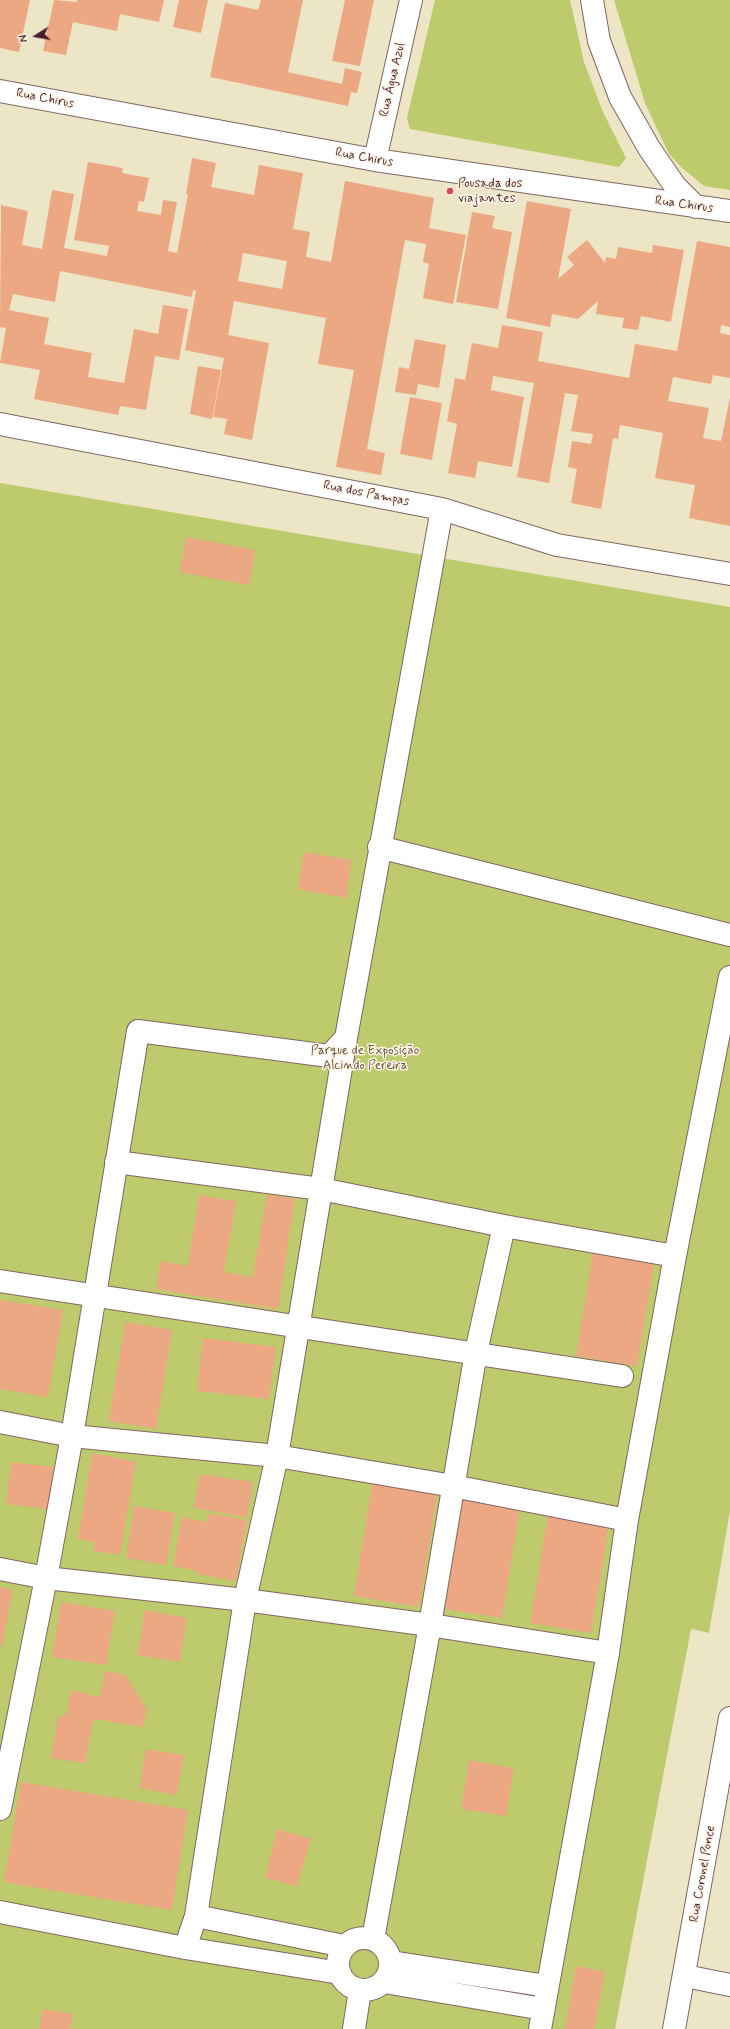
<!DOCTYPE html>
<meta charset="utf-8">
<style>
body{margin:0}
#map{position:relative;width:730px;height:2029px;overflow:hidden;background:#ece6c7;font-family:Mynerve,sans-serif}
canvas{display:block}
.north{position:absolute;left:16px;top:16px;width:40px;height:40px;-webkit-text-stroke:3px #fcf5e5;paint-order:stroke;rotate:259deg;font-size:11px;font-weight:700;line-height:16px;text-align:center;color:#4a1f2b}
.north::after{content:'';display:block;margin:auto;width:14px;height:18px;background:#4a1f2b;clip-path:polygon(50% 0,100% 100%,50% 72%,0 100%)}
</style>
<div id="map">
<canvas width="730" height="2029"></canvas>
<div class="north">N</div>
</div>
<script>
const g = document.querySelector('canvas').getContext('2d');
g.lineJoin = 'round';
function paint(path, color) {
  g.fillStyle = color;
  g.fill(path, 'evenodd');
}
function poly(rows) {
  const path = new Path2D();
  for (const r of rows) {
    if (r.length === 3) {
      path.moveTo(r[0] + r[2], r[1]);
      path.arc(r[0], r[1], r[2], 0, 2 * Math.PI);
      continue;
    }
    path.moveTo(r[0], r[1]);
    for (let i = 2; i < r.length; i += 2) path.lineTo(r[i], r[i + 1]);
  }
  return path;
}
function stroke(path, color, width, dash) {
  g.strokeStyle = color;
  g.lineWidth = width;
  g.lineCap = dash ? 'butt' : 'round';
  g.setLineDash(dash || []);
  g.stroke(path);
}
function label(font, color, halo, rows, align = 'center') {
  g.font = font + ' Mynerve,sans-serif';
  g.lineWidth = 3;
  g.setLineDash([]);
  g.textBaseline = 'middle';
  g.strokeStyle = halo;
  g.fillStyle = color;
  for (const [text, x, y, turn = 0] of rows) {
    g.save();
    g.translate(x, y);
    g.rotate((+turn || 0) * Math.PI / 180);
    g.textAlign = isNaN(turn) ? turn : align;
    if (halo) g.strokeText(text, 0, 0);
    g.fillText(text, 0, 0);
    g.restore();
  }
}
const green = poly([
 [435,0,570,0,584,62,603,112,626,158,619,167,410,129,407,118],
 [614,0,730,0,730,190,704,186,681,167,669,154,645,103],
 [0,483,730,607,730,1511,709,1633,691,1629,615,2029,0,2029]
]);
const building = poly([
 [0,0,30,0,19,52,0,48],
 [54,0,77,2,77,0,164,0,159,22,120,14,117,31,73,22,66,55,43,51],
 [179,0,208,0,201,33,173,27],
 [261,0,303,0,288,72,342,84,345,68,362,72,357,93,351,92,348,106,210,77,225,3,258,10],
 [345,0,374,0,360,66,332,61],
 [192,158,216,163,211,187,254,195,259,165,303,173,293,229,310,232,306,257,331,262,345,181,434,198,429,228,466,235,453,304,423,298,429,264,423,262,426,244,405,240,367,449,385,453,381,475,336,467,354,370,318,364,326,318,234,301,228,335,269,343,252,440,224,434,227,419,213,417,224,358,185,350,196,291,193,290,192,297,60,271,55,302,13,294,9,310,49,318,44,344,92,353,88,377,124,383,134,329,158,334,163,305,188,309,179,360,155,356,146,410,120,406,118,415,34,399,40,370,0,363,6,328,0,327,1,205,28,211,22,245,42,249,52,190,74,194,64,248,107,256,109,246,74,240,88,162,123,168,122,173,149,178,144,202,139,201,137,211,161,215,163,200,177,202,168,251,177,253,188,194,186,194],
 [243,253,287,261,282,289,238,281],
 [527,201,571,209,558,279,574,265,567,257,587,240,605,263,606,257,616,259,618,247,652,253,653,245,684,250,671,322,641,316,638,330,622,328,624,318,596,314,598,301,578,319,552,314,550,327,506,318],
 [472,212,495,216,492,228,512,232,498,309,456,302],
 [697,241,730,247,730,327,721,325,720,333,730,335,730,378,713,375,711,384,673,377,668,401,709,408,703,438,721,441,730,398,730,526,689,518,695,485,655,478,663,433,620,425,618,439,613,438,601,509,571,503,577,469,568,467,572,441,591,444,593,434,571,431,578,395,565,393,549,483,517,477,534,383,493,376,491,390,524,397,512,467,478,461,475,478,448,473,457,424,447,421,455,378,465,380,472,343,498,348,502,325,543,332,538,361,629,378,635,344,677,351],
 [415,339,446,345,439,388,418,384,416,395,395,392,399,367,409,369],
 [198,366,221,370,212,419,190,414],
 [410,397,442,403,432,460,400,454],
 [186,537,255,550,249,585,180,572],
 [304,852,352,860,346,898,298,889],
 [267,1194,295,1199,278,1309,156,1289,161,1261,188,1266,199,1195,236,1201,224,1272,253,1277],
 [594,1247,655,1257,637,1366,576,1356],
 [0,1300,63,1310,48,1397,0,1389],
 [125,1322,172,1330,156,1429,109,1421],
 [203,1338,276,1347,269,1399,197,1391],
 [92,1453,136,1462,120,1555,93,1551,95,1542,78,1539],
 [11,1462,54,1467,48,1509,6,1504],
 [200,1474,253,1482,247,1517,194,1508],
 [373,1478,438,1489,419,1607,354,1596],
 [463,1498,520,1508,502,1618,445,1609],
 [134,1506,175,1513,166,1565,126,1558],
 [209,1513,247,1520,236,1581,198,1574,198,1571,173,1566,182,1517,207,1522],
 [548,1515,609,1525,591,1633,530,1623],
 [0,1587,13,1590,2,1646,0,1646],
 [61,1602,115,1611,106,1665,52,1657],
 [145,1610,187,1618,180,1662,137,1655],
 [105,1671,125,1675,147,1709,143,1727,97,1719,92,1724,85,1763,51,1758,58,1718,67,1713,71,1690,100,1697],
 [146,1749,184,1755,177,1795,139,1788],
 [469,1760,514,1768,506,1816,461,1809],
 [21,1782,188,1810,172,1910,4,1882],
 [277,1829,311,1839,297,1886,265,1878],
 [576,1966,605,1972,594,2029,565,2029],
 [43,2009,73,2014,70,2029,39,2029]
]);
const minor = poly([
 [592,0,599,41,620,97,649,148,675,186,696,207],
 [0,91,375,160,730,211],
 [375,160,411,0],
 [0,424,442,509,557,545,730,574],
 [379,847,730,935],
 [116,1162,321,1189,504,1226,675,1256],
 [0,1281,622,1376],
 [0,1422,72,1436,277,1456,453,1486,627,1520],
 [0,1569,46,1578,245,1600,430,1625,608,1653],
 [0,1809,46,1578,72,1436,138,1031,329,1056,346,1038],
 [0,1912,185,1948,340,1973],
 [196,1916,344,1946],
 [364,1964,26],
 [373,1939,430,1625,476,1352,504,1226],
 [185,1948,196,1916,245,1600,277,1456,346,1038,442,509],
 [391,1962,547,1986],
 [685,1976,730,1985],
 [384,1982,543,2009],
 [354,2029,360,1990],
 [540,2029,608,1653,627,1520,675,1256,730,977],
 [674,2029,730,1718]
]);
const markers = [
 [450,191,4,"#d1495b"]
];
const streetNames = [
 ["Rua Água Azul",393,80,-77],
 ["Rua Chirus",45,99,11],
 ["Rua Chirus",364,158,10],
 ["Rua Chirus",684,205,8],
 ["Rua dos Pampas",366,494,11],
 ["Rua Coronel Ponce",703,1874,-80]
];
const poiNames = [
 ["Pousada dos",458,184],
 ["viajantes",458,199]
];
const parkNames = [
 ["Parque de Exposição",365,1051],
 ["Alcindo Pereira",365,1066]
];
paint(green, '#bdcb6d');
paint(building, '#eca783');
stroke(minor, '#836562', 24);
stroke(minor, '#fff', 22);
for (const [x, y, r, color] of markers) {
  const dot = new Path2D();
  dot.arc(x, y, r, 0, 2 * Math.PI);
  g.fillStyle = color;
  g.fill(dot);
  stroke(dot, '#fcf5e5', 1.5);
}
label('13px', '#4a1f2b', '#fcf5e5', streetNames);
label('13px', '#4a1f2b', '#fcf5e5', poiNames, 'left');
label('13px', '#6c533f', '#fcf5e5', parkNames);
</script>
